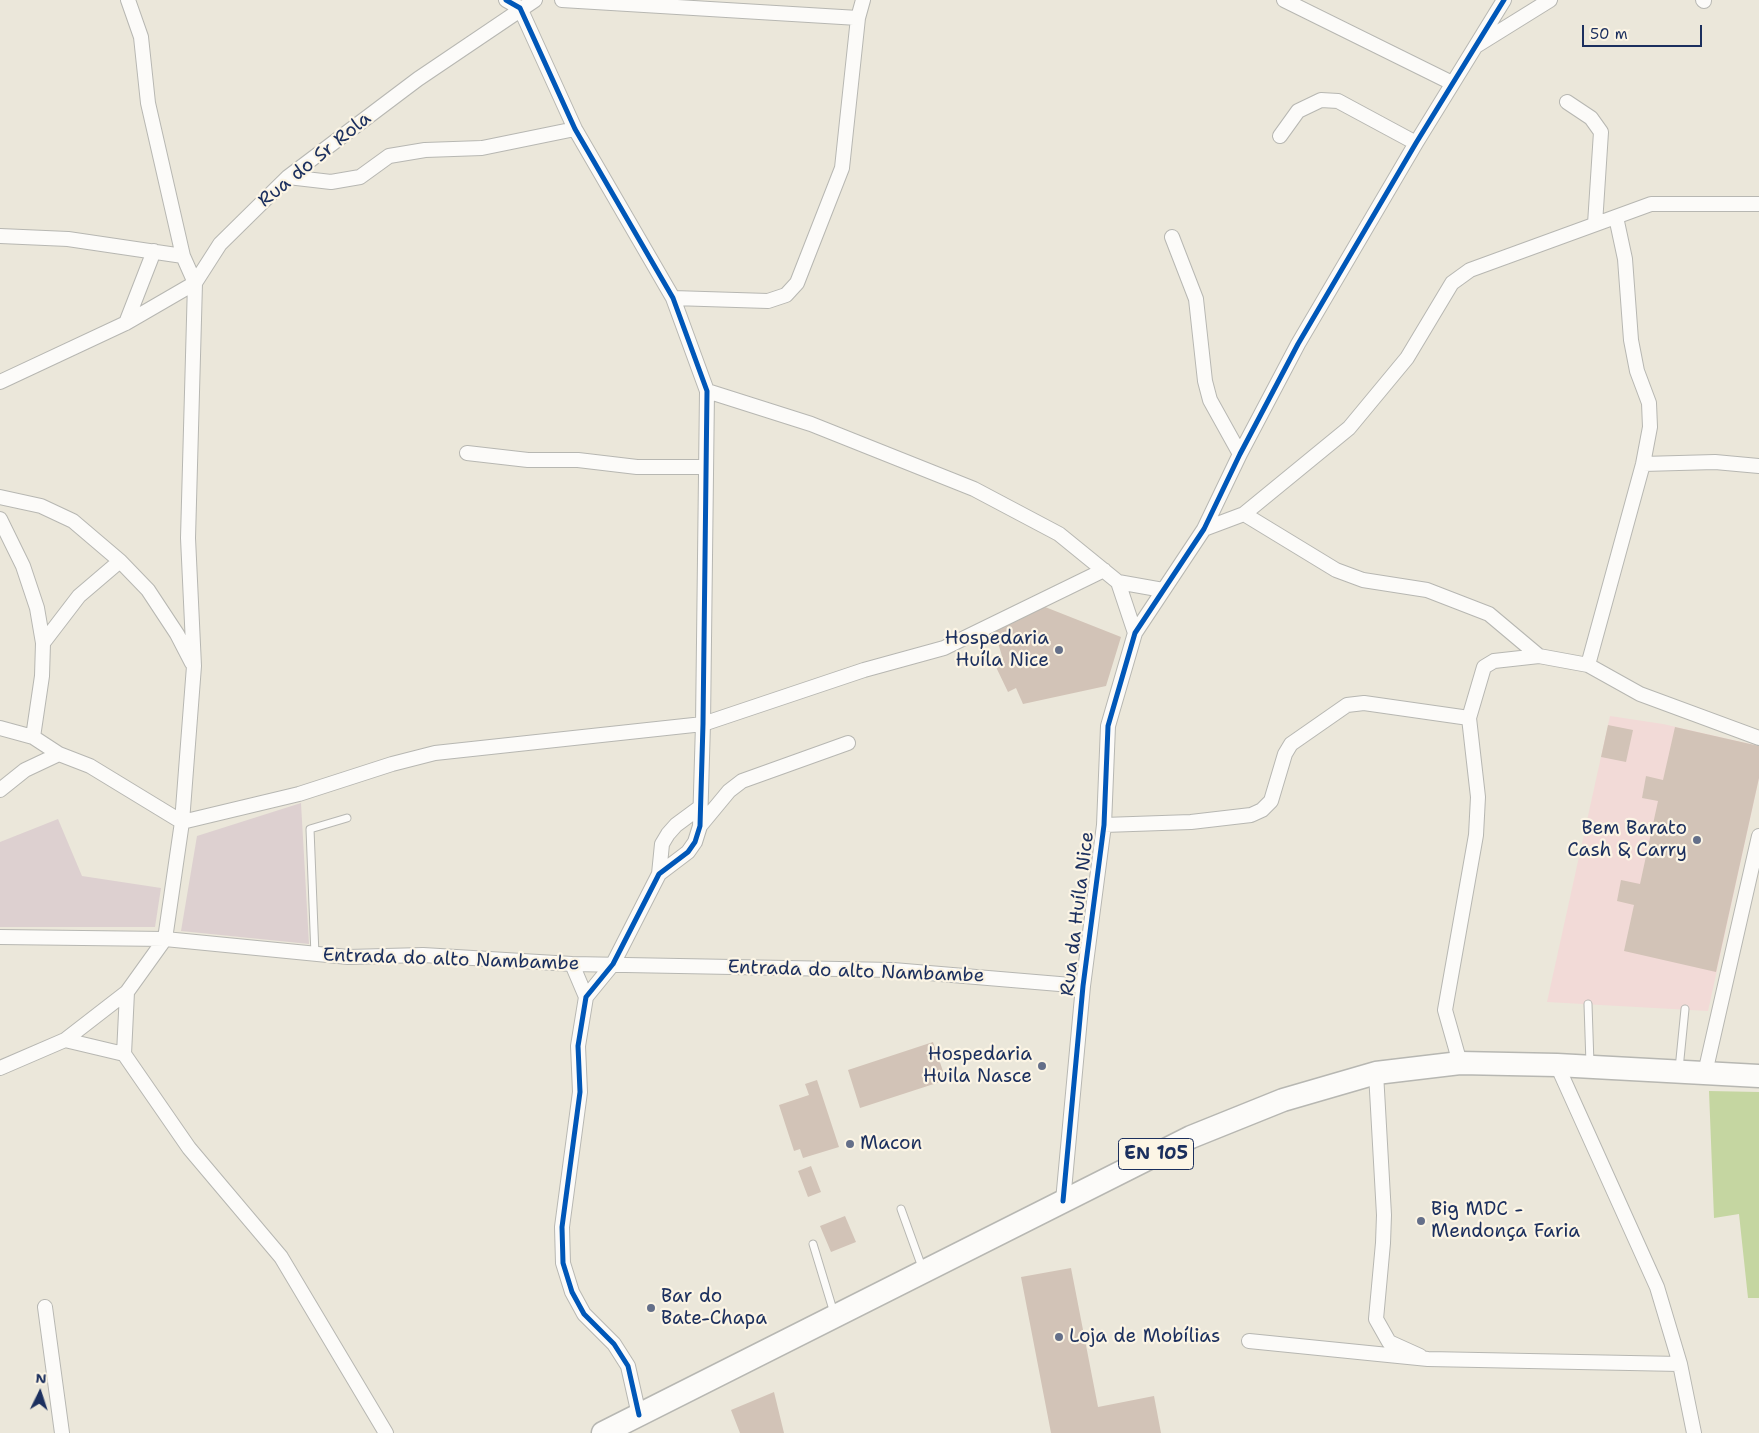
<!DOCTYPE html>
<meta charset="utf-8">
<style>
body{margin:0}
#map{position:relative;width:1759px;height:1433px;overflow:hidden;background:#ebe7da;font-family:"Shantell Sans",sans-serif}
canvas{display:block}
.north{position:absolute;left:15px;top:1368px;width:50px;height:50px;-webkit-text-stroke:4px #fcf5e5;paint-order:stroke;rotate:4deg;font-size:14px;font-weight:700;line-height:20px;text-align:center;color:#1b2f5e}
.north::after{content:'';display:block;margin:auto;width:18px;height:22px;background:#1b2f5e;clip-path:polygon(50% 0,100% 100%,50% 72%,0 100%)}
.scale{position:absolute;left:1582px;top:25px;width:120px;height:22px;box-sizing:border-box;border:2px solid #1b2f5e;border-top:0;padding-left:6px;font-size:15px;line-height:18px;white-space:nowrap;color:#1b2f5e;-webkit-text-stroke:4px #fcf5e5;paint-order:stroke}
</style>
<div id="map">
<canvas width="1759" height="1433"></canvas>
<div class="north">N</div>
<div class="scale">50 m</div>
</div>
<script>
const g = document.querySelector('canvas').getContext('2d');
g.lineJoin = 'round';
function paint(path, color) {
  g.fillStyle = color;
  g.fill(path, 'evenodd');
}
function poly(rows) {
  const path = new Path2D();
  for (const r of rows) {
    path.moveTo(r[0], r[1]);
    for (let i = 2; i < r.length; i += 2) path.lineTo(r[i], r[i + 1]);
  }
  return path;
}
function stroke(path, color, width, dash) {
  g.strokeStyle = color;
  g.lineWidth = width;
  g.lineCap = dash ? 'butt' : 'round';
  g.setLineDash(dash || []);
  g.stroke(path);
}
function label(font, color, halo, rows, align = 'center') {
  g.font = font + ' "Shantell Sans",sans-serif';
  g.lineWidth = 4.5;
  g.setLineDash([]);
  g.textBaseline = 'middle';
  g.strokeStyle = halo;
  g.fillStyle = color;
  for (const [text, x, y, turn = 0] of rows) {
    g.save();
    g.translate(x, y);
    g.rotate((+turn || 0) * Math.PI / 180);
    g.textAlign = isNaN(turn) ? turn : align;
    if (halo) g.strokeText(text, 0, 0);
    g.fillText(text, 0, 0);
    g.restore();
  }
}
const built = poly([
 [1610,716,1663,724,1759,746,1759,778,1708,1011,1547,1002]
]);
const industrial = poly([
 [301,803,309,944,181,931,197,836],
 [58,819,82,876,161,888,155,927,0,927,0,842]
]);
const green = poly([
 [1709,1091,1759,1092,1759,1298,1748,1298,1739,1214,1714,1218]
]);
const building = poly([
 [1035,603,1121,637,1106,686,1023,704,1016,688,1008,692,996,667,1004,663,994,629],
 [1608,725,1633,730,1626,762,1601,757],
 [1675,727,1759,746,1759,778,1716,972,1624,951,1634,905,1617,901,1621,880,1640,884,1658,801,1642,798,1646,776,1663,780],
 [933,1042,946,1080,860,1108,848,1070],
 [817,1080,839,1147,803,1158,800,1149,794,1151,779,1105,809,1095,805,1084],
 [811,1166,821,1192,808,1197,798,1171],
 [845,1216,856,1242,831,1252,820,1226],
 [1071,1268,1098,1407,1154,1396,1161,1433,1051,1433,1021,1277],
 [774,1392,784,1433,740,1433,731,1410]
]);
const service = poly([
 [315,955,310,829,347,818],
 [1588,1004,1590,1064],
 [1679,1069,1685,1009],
 [901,1209,923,1270],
 [813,1244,834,1313]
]);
const minor = poly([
 [506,0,520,8,575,129,673,298,707,391,703,724,700,826,695,842,688,852,659,874,613,964,586,997,578,1046,580,1092,562,1227,563,1263,572,1292,584,1314,614,1344,628,1366,639,1415],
 [562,0,858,18],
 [1284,0,1452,83],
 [1703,0,1704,1],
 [1476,46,1550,0],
 [1567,102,1591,118,1601,132,1595,224],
 [1280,136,1298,111,1321,100,1338,101,1416,143],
 [288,177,331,182,360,177,389,156,425,150,482,148,575,129],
 [0,236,68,239,183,256],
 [1172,237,1196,299,1205,381,1210,400,1240,454],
 [673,298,768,301,786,295,797,283,842,168,858,18,863,0],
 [126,323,154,251],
 [0,382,126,323,195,283,220,244,288,177,418,79,535,0],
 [707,391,811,424,974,489,1059,534,1118,582,1135,633],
 [467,453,528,460,578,460,637,467,706,467],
 [1643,464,1715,462,1759,466],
 [0,497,41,506,73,521,120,561,148,590,177,634,192,663],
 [1244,514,1336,570,1363,580,1427,590,1489,614,1539,656],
 [0,519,23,566,37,608,43,643,42,676,33,737],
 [1204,529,1244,514,1349,428,1407,358,1452,283,1470,270,1651,204,1759,204],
 [1118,582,1163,590],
 [43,643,79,596,120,561],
 [1588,665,1643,464,1650,427,1649,403,1637,371,1631,340,1625,259,1616,217],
 [0,728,33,737,59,754,90,766,182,822,299,794,392,764,435,753,703,724,864,670,944,648,1104,570],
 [0,790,25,770,59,754],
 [1104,825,1191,822,1251,815,1262,810,1271,801,1285,754,1291,744,1347,705,1364,703,1469,718],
 [700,826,729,791,742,781,848,743],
 [659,874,662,844,668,834,676,825,699,808],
 [0,937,165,939,348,957,423,955,572,964,893,970,1083,986],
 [572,964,586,997],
 [127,992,124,1054,189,1148,281,1257,386,1433],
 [65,1040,124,1054],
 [1460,1063,1445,1010,1476,835,1478,797,1469,718,1484,667,1494,661,1539,656,1588,665,1640,694,1759,738],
 [1557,1065,1657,1287,1680,1364,1694,1433],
 [0,1068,65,1040,127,992,165,939,182,822,194,666,188,538,195,283,183,256,148,103,141,37,128,0],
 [1376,1073,1384,1215,1383,1243,1376,1319,1389,1342,1420,1356],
 [1705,1073,1759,836],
 [1063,1201,1083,986,1104,825,1108,726,1135,633,1204,529,1240,454,1298,344,1416,143,1504,0],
 [45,1307,62,1433],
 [1249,1341,1428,1359,1680,1364]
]);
const primary = poly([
 [603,1433,1191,1137,1283,1100,1376,1073,1460,1063,1557,1065,1759,1076]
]);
const cycleway = poly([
 [506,0,520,8,575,129,673,298,707,391,703,724,700,826,695,842,688,852,659,874,613,964,586,997,578,1046,580,1092,562,1227,563,1263,572,1292,584,1314,614,1344,628,1366,639,1415],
 [1063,1201,1083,986,1104,825,1108,726,1135,633,1204,529,1240,454,1298,344,1416,143,1504,0]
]);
const markers = [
 [1059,650,5,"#646f89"],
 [1697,840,5,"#646f89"],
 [1042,1066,5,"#646f89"],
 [850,1144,5,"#646f89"],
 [1421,1221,5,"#646f89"],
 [651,1308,5,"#646f89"],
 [1059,1337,5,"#646f89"]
];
const shields = [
 [1156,1154,75]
];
const shieldNames = [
 ["EN 105",1156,1154]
];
const streetNames = [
 ["Rua do Sr Rola",315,160,-39],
 ["Rua da Huíla Nice",1078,914,-83],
 ["Entrada do alto Nambambe",451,960,2],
 ["Entrada do alto Nambambe",856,972,2]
];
const poiNames = [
 ["Hospedaria",1049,639,"right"],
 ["Huíla Nice",1049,661,"right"],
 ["Bem Barato",1687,829,"right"],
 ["Cash & Carry",1687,851,"right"],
 ["Hospedaria",1032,1055,"right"],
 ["Huila Nasce",1032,1077,"right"],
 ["Macon",860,1144],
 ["Big MDC -",1431,1210],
 ["Mendonça Faria",1431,1232],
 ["Bar do",661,1297],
 ["Bate-Chapa",661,1319],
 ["Loja de Mobílias",1069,1337]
];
paint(built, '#f2dad7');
paint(industrial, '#ddd0d0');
paint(green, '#c5d6a1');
paint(building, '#d2c3b7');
stroke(service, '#b7b7b2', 9);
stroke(minor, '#b7b7b2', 16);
stroke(primary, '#b7b7b2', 25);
stroke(service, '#fcfbf9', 7);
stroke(minor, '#fcfbf9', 14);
stroke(primary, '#fcfbf9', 22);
stroke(cycleway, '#0057b8', 5);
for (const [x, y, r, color] of markers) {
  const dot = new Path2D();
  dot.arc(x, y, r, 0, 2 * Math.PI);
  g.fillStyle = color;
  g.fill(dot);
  stroke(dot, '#fcf5e5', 2);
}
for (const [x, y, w] of shields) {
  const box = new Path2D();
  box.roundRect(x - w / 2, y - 15.5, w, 31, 4);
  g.fillStyle = '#fcf5e5';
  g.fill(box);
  stroke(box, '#1b2f5e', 1);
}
label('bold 18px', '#1b2f5e', null, shieldNames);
label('19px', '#1b2f5e', '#fcf5e5', streetNames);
label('19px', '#1b2f5e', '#fcf5e5', poiNames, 'left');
</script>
